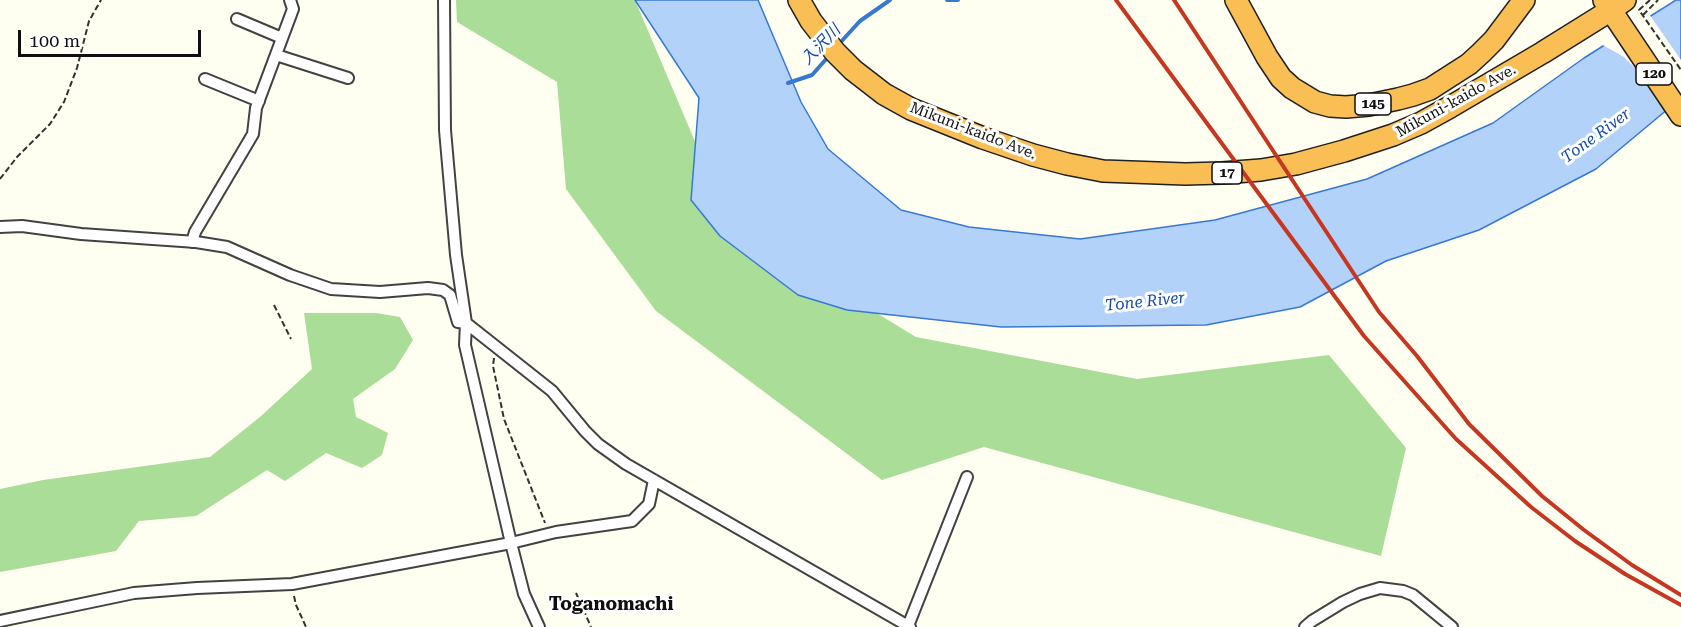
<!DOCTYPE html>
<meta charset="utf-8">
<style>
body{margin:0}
#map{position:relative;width:1681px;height:627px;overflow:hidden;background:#fffff1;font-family:"Roboto Serif",serif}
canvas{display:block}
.scale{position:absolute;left:18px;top:30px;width:183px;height:27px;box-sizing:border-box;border:3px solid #0f0f0f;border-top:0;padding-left:8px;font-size:18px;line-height:21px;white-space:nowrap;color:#0f0f0f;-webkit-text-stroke:4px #fff;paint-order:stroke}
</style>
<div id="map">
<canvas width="1681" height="627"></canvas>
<div class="scale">100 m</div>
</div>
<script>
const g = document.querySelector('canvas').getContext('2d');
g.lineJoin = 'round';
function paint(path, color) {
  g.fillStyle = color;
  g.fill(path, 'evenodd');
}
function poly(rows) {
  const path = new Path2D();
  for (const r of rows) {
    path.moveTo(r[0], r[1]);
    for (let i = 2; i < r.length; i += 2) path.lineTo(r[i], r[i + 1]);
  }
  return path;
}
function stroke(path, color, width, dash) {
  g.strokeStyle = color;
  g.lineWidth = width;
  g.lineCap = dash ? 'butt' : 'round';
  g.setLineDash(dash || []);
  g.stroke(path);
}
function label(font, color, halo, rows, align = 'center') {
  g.font = font + ' "Roboto Serif","Noto Sans JP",serif';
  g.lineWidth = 6;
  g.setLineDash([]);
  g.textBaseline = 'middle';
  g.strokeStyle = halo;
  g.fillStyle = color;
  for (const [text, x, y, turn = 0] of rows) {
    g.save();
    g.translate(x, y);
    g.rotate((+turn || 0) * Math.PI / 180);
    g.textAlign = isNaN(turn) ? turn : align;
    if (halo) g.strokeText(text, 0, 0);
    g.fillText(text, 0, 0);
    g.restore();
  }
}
const forest = poly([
 [456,0,635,0,730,224,916,337,1137,379,1329,355,1406,448,1381,556,984,447,882,480,656,311,566,189,557,82,457,22],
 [304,313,376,313,400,317,413,340,395,369,353,399,356,417,388,433,382,455,362,468,326,453,285,481,267,470,196,516,139,521,116,551,0,572,0,489,43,480,210,457,260,417,312,369]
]);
const water = poly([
 [635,0,758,0,801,102,828,149,901,210,969,227,1080,239,1215,220,1367,179,1493,123,1584,58,1676,0,1681,0,1681,98,1596,169,1479,230,1386,261,1300,307,1206,325,1001,327,847,310,798,295,720,236,691,200,699,98,635,0]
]);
const pier = poly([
 [1649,14,1681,60,1681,102,1669,112,1639,72,1624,57,1601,44]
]);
const stream = poly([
 [947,0,958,0],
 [839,44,860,21,890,0],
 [788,83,812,75,828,57]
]);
const path = poly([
 [1650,0,1639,10,1681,70],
 [1643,15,1658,0],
 [0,179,17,157,50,124,64,102,77,68,89,21,101,0],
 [274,305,291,339],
 [494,358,493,366,504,419,545,523],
 [576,593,591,627],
 [294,596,296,605,306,627]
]);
const street = poly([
 [444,0,445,130,456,255,466,323,552,391,585,431,598,444,626,464,910,627],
 [237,19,282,38],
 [276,55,348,78],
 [205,79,259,101],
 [0,227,22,226,81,234,196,242,227,247,290,275,331,289,380,292,428,288,443,290,450,295,458,322,466,323,465,345,511,543,524,594,539,627],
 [192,242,195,232,253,134,256,108,293,9,290,0],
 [0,621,134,593,197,588,292,584,511,543,556,532,632,521,649,504,654,480],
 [908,626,967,477],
 [1305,627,1312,621,1343,602,1360,594,1380,588,1403,591,1413,595,1452,627]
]);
const highway = poly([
 [799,0,811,21,835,52,853,70,884,94,911,109,983,138,1033,155,1067,164,1103,171,1185,174,1222,173,1261,170,1296,164,1344,151,1393,135,1421,123,1450,107,1542,53,1611,10,1625,0],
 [1236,0,1267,57,1281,78,1292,88,1315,102,1330,106,1346,107,1369,105,1398,99,1413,95,1430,89,1469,64,1481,53,1494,40,1524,0],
 [1604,0,1681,115]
]);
const rail = poly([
 [1116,0,1364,336,1456,439,1531,507,1575,541,1625,574,1681,605],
 [1174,0,1379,312,1417,356,1469,424,1542,496,1584,530,1632,565,1681,595]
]);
const shields = [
 [1654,74,36],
 [1373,104,36],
 [1227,173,30]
];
const shieldNames = [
 ["120",1654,74],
 ["145",1373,104],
 ["17",1227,173]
];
const streetNames = [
 ["Mikuni-kaido Ave.",1456,101,-29],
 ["Mikuni-kaido Ave.",973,131,21]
];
const waterNames = [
 ["入沢川",821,45,-46],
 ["Tone River",1596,136,-36],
 ["Tone River",1145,302,-6]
];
const quarterNames = [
 ["Toganomachi",611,605]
];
paint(forest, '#aadd97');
paint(water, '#b3d2f9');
stroke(water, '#3778d3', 1.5);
paint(pier, '#fffff1');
stroke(stream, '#3778d3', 4);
stroke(street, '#424242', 14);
stroke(highway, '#202020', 24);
stroke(path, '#313131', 2, [6, 3]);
stroke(street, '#fff', 10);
stroke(highway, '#f9be54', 21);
stroke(rail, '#c53721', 4);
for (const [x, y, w] of shields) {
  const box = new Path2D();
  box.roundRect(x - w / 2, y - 11, w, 22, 4.5);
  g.fillStyle = '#fff';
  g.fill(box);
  stroke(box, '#0f0f0f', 1.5);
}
label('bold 14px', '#0f0f0f', null, shieldNames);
label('15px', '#0f0f0f', '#fff', streetNames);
label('italic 16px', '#124ba7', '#fff', waterNames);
label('bold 18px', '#0f0f0f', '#fff', quarterNames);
</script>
